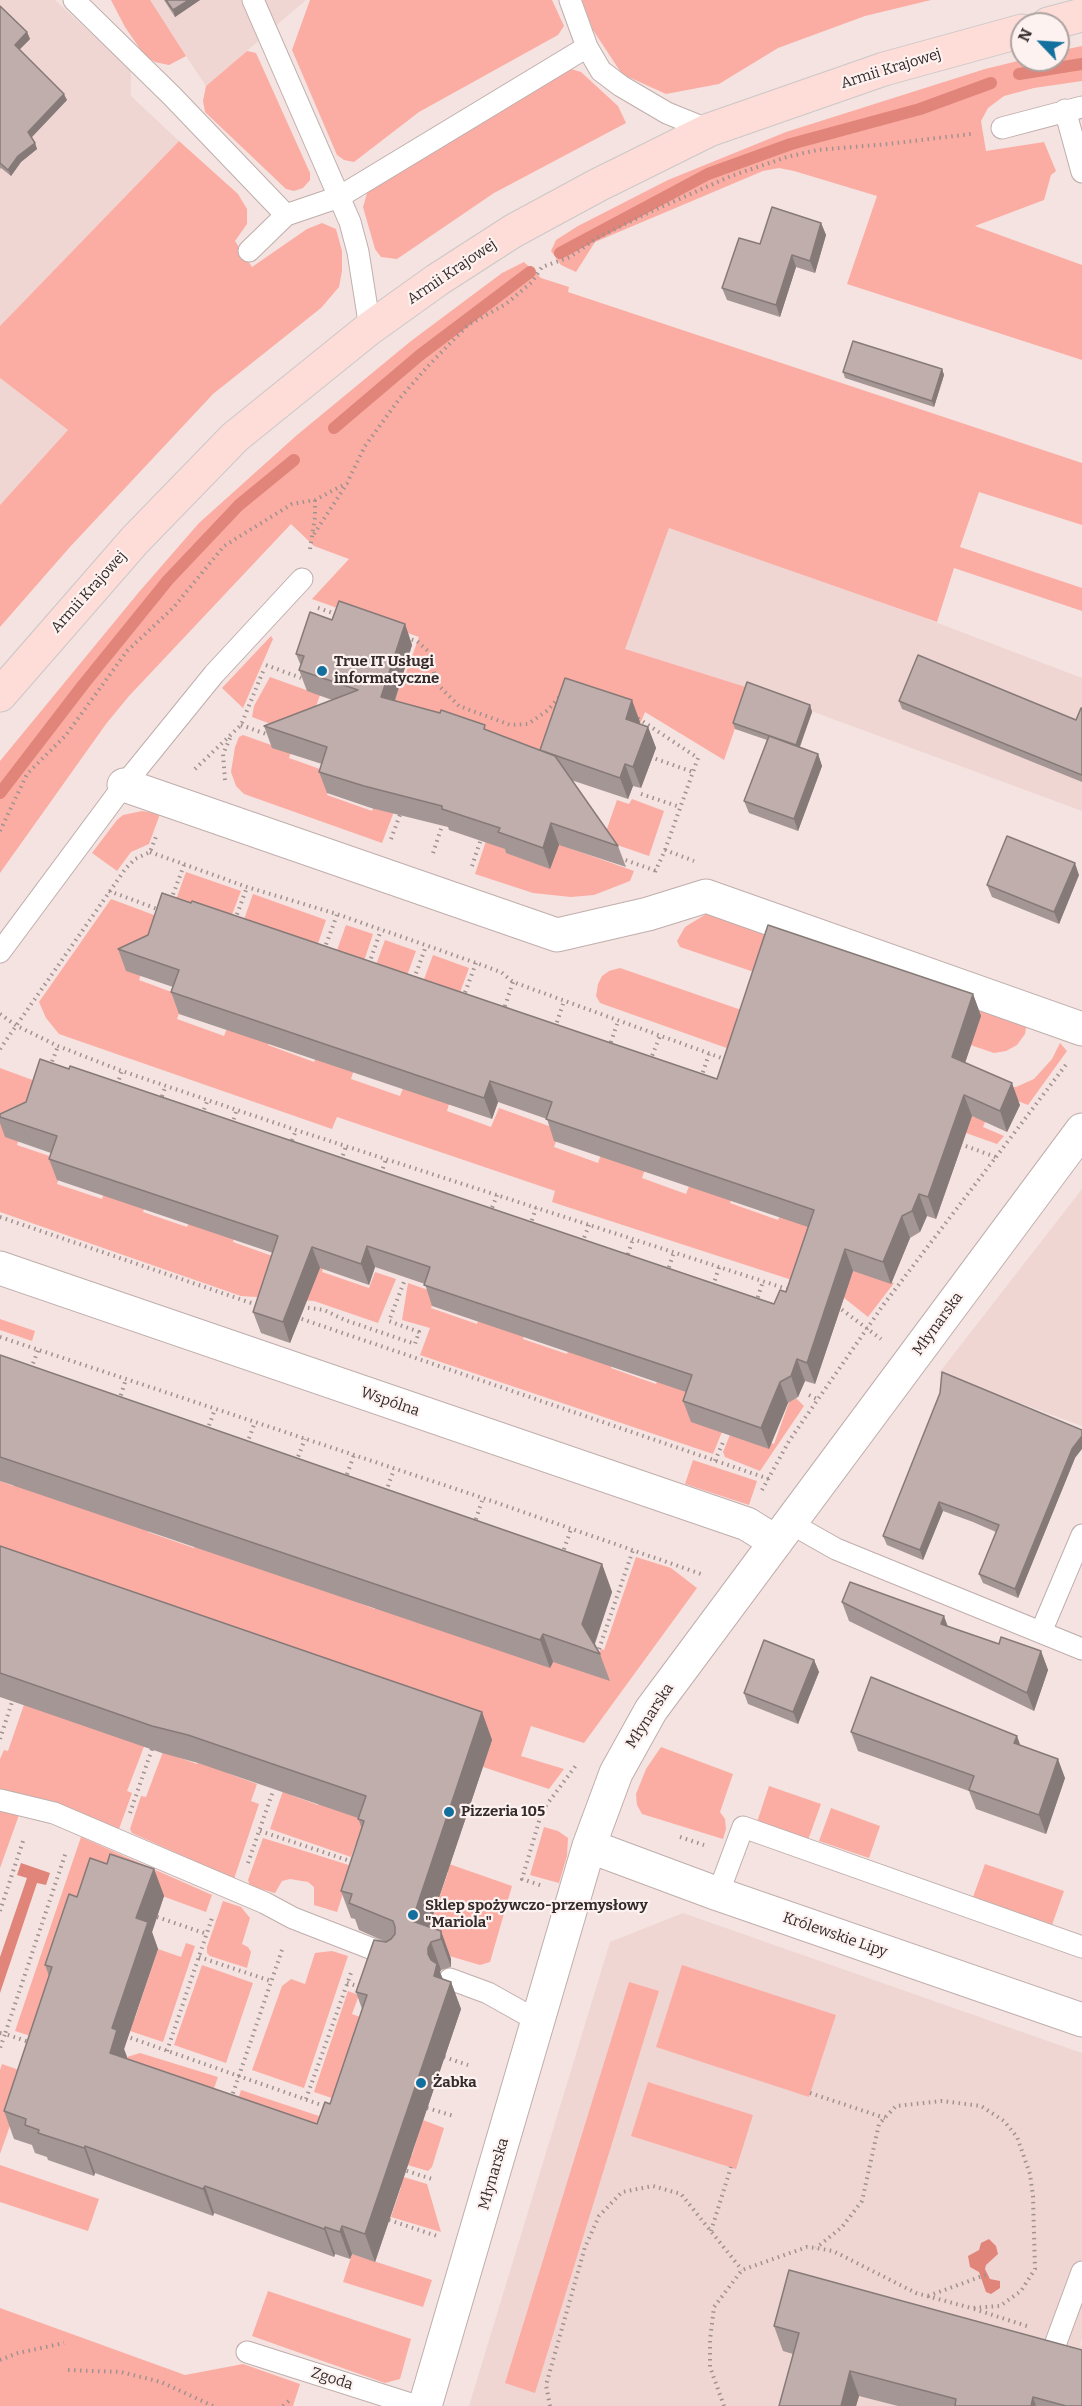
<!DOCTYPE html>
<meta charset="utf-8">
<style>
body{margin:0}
#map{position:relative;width:1082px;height:2406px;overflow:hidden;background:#f4e3e0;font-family:Bitter,serif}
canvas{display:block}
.north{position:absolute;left:1010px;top:12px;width:60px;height:60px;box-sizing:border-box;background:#fdf2f0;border:2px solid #aca3a1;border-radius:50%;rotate:295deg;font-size:16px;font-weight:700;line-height:24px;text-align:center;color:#332c2b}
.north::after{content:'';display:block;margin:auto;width:21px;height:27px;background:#13709e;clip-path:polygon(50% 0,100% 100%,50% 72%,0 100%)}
</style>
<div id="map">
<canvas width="1082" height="2406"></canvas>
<div class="north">N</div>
</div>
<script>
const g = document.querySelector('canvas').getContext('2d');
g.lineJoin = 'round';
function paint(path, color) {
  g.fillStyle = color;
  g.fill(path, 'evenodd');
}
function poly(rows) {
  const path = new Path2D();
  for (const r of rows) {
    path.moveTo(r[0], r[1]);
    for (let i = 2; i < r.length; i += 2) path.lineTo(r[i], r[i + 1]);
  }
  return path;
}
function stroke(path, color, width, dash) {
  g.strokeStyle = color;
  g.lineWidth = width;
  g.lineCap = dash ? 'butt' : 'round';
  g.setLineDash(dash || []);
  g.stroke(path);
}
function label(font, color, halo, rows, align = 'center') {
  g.font = font + ' Bitter,serif';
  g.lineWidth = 4.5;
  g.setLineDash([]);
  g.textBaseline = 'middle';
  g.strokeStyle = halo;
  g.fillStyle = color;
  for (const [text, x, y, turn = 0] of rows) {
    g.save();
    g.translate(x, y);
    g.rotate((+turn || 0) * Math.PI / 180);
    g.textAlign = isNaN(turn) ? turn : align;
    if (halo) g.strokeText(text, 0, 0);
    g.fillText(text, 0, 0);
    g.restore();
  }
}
const built = poly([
 [0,0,55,0,131,70,131,96,179,141,0,326],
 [111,0,306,0,206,86,186,56,169,65,155,62,125,27],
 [0,378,68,430,0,505],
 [669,527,922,617,1082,678,1082,811,749,688,624,649],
 [1082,1189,1082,1426,939,1373],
 [683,1913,1082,2053,1082,2338,1080,2345,1082,2346,1082,2406,469,2406,610,1942]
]);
const green = poly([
 [111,0,150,0,186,56,169,65,155,62,145,56,125,27],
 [310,0,552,0,564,26,558,35,419,112,354,162,344,160,337,155,292,50],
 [582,0,931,0,865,16,778,48,719,84,666,94,622,74,593,30],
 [1082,46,1082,81,1034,88,1004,96,988,108,981,121,986,151,1044,142,1056,171,1051,175,1044,200,975,226,1082,265,1082,360,847,284,877,196,794,171,779,168,763,171,595,242,576,272,561,265,551,251,556,240,578,226,668,180,786,132,985,69,1022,60,1058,60,1058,51],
 [247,51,256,53,310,173,310,180,303,188,294,191,286,189,205,112,203,101,206,86],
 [571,69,581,72,618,106,626,123,494,193,397,259,381,257,375,249,363,207,368,190,374,184],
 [179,141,238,194,247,209,247,224,235,241,252,267,307,229,322,223,336,229,342,251,342,271,339,287,321,308,213,394,69,548,0,627,0,505,68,430,0,378,0,326],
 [524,262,541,278,569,287,568,292,1082,463,1082,525,979,492,960,547,1082,588,1082,611,954,568,937,622,669,528,625,649,749,688,724,760,645,712,640,724,561,785,387,718,395,679,403,681,419,637,312,599,349,559,314,546,291,524,129,696,106,724,0,873,0,761,139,592,199,523,297,435,411,341,502,273],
 [271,636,273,639,243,708,222,688],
 [270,677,320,695,305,737,252,717,254,706],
 [243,735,291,752,289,758,334,774,327,795,372,811,379,789,400,796,382,843,244,794,236,786,231,772,235,747,239,737],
 [632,799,664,811,649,856,603,840,617,800,629,804],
 [142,811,160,814,149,844,131,852,117,871,92,853,117,820,123,815],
 [490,829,558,844,634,871,630,881,594,895,571,897,533,893,475,874],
 [186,872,241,891,225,933,169,919],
 [253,894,326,920,312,961,233,950],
 [111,899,162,918,139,980,185,997,177,1019,224,1036,231,1018,272,1033,268,1045,314,1062,320,1048,357,1061,351,1079,400,1096,407,1078,452,1094,447,1111,491,1127,499,1108,560,1130,554,1147,598,1163,605,1144,648,1160,642,1178,686,1194,694,1173,736,1188,730,1203,778,1220,784,1206,825,1220,835,1294,552,1202,555,1191,337,1117,332,1129,59,1034,46,1018,39,1002],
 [711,911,1027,1022,1025,1034,1017,1045,1006,1051,994,1053,680,947,677,941,685,927],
 [346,925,373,934,354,991,331,967],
 [385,940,416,951,401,992,365,995],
 [433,955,469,968,449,1022,417,998],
 [620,968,753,1014,999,1088,1016,1087,1034,1079,1052,1059,1060,1043,1067,1051,1028,1105,997,1093,983,1127,1004,1136,997,1144,600,1003,596,996,598,984,602,976,609,971],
 [0,1068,38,1082,17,1145,64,1161,57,1184,102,1199,109,1181,149,1195,143,1212,187,1227,193,1212,237,1227,233,1242,278,1258,326,1257,322,1272,369,1288,375,1272,396,1279,378,1323,314,1301,241,1296,0,1212],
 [854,1268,894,1283,868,1317,843,1297],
 [408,1283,437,1293,431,1308,477,1324,482,1309,528,1325,523,1339,567,1354,572,1340,616,1355,611,1368,656,1384,662,1370,705,1385,724,1427,713,1454,420,1355,430,1328,402,1320],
 [0,1319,35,1331,32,1341,0,1330],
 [792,1394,804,1406,760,1471,725,1457,723,1452,732,1430,774,1444],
 [693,1460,757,1481,749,1505,685,1484],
 [15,1479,149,1526,148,1532,194,1548,197,1541,375,1609,377,1602,593,1673,601,1649,604,1650,636,1557,671,1568,697,1588,584,1743,531,1726,521,1756,564,1769,549,1789,483,1767,0,1570,0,1481,13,1486],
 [28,1693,148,1736,127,1791,132,1793,119,1829,48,1801,0,1790,0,1759,4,1750,8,1751],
 [167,1741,170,1754,197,1764,200,1757,230,1774,257,1784,251,1801,259,1804,234,1879,132,1833,130,1829,141,1796,146,1797],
 [661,1747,733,1774,720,1812,725,1819,726,1829,723,1839,642,1814,637,1805,636,1794,646,1769],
 [286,1782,294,1784,291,1795,318,1805,321,1797,376,1824,368,1846,356,1843,351,1857,270,1829],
 [769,1786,821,1804,808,1840,757,1822],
 [831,1808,880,1826,869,1858,819,1841],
 [0,1810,19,1815,0,1868],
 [544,1827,558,1831,568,1838,567,1856,559,1883,530,1875],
 [81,1837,212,1895,206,1912,121,1881,65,2047,15,2031],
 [263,1838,352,1866,337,1912,314,1905,314,1887,308,1882,290,1879,282,1881,275,1893,250,1886,248,1880],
 [432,1858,512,1886,490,1962,480,1965,422,1948,448,1872],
 [985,1864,1064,1891,1052,1925,973,1897],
 [223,1901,241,1907,250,1918,242,1944,248,1947,251,1952,247,1968,210,1956,207,1953,207,1947],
 [186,1943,195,1946,163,2042,121,2028,135,2018,158,1949,181,1957],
 [332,1951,348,1956,304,2088,252,2070,282,1986,291,1979,305,1984,315,1953],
 [202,1965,253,1983,226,2063,174,2045],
 [682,1965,836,2015,809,2097,656,2047],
 [629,1982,659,1991,535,2393,505,2383],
 [348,1991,359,1995,352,2014,377,2023,358,2107,314,2092],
 [140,2053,218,2077,206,2111,120,2081,127,2057],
 [2,2064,36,2076,19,2100,0,2154,0,2070],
 [648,2082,753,2115,736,2169,631,2136],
 [241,2090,337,2122,335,2129,229,2129],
 [423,2120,444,2128,432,2167,428,2171,391,2160,395,2149,412,2155],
 [0,2165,99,2199,88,2231,0,2202],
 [387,2172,427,2184,441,2232,391,2217,401,2187,384,2181],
 [352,2254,432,2280,423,2307,343,2282],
 [268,2291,411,2339,400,2379,385,2383,252,2336],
 [0,2308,185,2375,243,2364,300,2384,293,2406,0,2406]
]);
const water = poly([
 [21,1863,50,1873,46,1885,37,1883,0,1993,0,1957,27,1878,17,1875],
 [989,2239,996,2246,998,2254,986,2265,985,2269,990,2279,1000,2281,1000,2288,991,2294,986,2292,979,2272,970,2267,968,2256,979,2250,981,2243]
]);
const stream = poly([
 [1019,74,1082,64],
 [560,253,708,174,791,144,920,109,991,83],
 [334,428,420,355,530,272],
 [0,793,83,685,168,580,239,505,294,460]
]);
const path = poly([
 [314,534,346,485],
 [310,549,315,517,315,500],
 [318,608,339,615],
 [406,638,417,641,429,652,437,684,459,706,489,717,510,725,528,724,548,710,561,695],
 [266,665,301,678],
 [633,715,698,758,665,850],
 [241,725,272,736],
 [650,757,693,772],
 [195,769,241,725,264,669],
 [225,780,223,754,231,736],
 [641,794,680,807],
 [0,831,27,774,66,735,127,651,173,608,224,546,292,504,315,500,347,483,365,446,400,398,428,366,468,325,506,304,532,282,542,267,570,257,597,238,650,212,731,176,787,157,817,150,888,144,971,134],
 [391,839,401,812],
 [150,852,247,887,337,914,476,963,501,972,513,982,727,1060],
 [433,853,443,823],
 [620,858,656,871],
 [472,866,482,836],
 [655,872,665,850,694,861],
 [109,891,160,910],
 [171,900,184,865],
 [235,920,247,887],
 [324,950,337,915],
 [369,964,381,930],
 [414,979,426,946],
 [463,998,476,963],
 [503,1012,513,982],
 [0,1014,17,1026,58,1046,122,1071,296,1130,790,1290],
 [555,1028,564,1001],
 [609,1048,618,1021],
 [0,1049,126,868,135,859,150,852,157,834],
 [650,1061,660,1036],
 [50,1067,58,1046],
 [701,1078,709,1054],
 [117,1085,122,1071],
 [160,1102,166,1085],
 [202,1115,208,1099],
 [232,1125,237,1109],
 [290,1146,296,1130],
 [996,1157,1068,1062],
 [341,1161,346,1146],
 [381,1174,386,1159],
 [490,1213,497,1195],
 [0,1217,260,1306],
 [530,1226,536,1208],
 [582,1243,589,1225],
 [626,1260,633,1239],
 [667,1273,674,1252],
 [713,1286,719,1267],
 [756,1303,763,1281],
 [837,1306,881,1339],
 [302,1307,324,1310,345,1320,415,1344,419,1332,389,1321,404,1282],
 [296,1317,769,1479],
 [0,1337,483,1498,704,1575],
 [31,1369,38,1350],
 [809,1395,819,1400],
 [119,1401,126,1379],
 [207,1431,215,1409],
 [247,1444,255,1422],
 [715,1461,724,1440],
 [296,1462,305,1439],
 [345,1480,354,1455],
 [762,1490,789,1441,884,1304,996,1157,957,1143],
 [386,1492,394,1469],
 [474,1525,483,1498],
 [562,1555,571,1529],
 [599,1649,633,1550],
 [0,1739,12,1702],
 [130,1813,152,1749],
 [260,1831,356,1863],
 [680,1837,704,1845],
 [248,1863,273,1791],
 [540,1885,522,1879,542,1811,577,1764],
 [0,1911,24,1838],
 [157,1917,207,1934],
 [199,1957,271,1981],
 [347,1983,360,1987],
 [0,2033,5,2034,0,2048],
 [125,2036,327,2107],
 [32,2043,5,2034,66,1852],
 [167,2051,213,1915],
 [444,2057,468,2065],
 [810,2093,885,2118],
 [231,2099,283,1947],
 [306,2099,351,1973],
 [427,2108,454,2116],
 [401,2169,435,2180],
 [389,2220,437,2236],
 [711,2231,731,2167],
 [928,2296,988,2274],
 [974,2309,1030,2327],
 [0,2360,18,2353,64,2343],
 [68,2370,121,2372,161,2382,213,2406],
 [283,2406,291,2399],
 [550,2406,546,2385,585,2247,599,2216,622,2192,653,2186,681,2194,742,2270],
 [724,2406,710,2367,710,2340,714,2307,742,2270,807,2247,816,2248,833,2251,916,2293,971,2308,1000,2306,1021,2291,1035,2269,1033,2196,1030,2174,1017,2137,1004,2121,981,2106,942,2101,896,2106,879,2124,862,2201,842,2227,816,2248]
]);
const lane = poly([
 [74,0,172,96,286,215],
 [253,0,350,222,358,252,370,328],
 [570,0,587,47,601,71,621,86,667,113,709,130],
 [1065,110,1082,172],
 [1002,128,1082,107],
 [249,251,286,215,339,197,587,47],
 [0,952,124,785,214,674,302,579],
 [790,1523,836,1549,1082,1649],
 [1041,1632,1082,1535],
 [0,1800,54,1813,265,1903,293,1918,393,1957],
 [718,1894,743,1827,1082,1947],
 [450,1979,488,1993,538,2021],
 [1055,2345,1082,2272],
 [247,2352,417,2406]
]);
const street = poly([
 [124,785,557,935,648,914,706,896,1082,1029],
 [0,1268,747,1524,776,1542],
 [589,1846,718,1894,1082,2020],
 [425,2406,589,1846,616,1773,651,1710,1082,1130]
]);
const primary = poly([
 [1048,24,1082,15],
 [0,695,135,540,235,437,370,328,437,280,513,231,598,185,709,130,884,69,1022,31]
]);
const wall = poly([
 [164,0,200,0,175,17],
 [0,6,27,32,30,39,19,50,67,100,31,138,35,143,37,149,21,162,11,176,1,168,0,169],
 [821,223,826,235,815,273,796,267,780,317,727,300,722,288,760,244],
 [942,369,944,375,934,407,845,378,843,372],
 [332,620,405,624,412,645,395,701,487,730,540,751,640,722,639,724,648,727,656,748,641,788,633,786,628,799,571,780,618,846,626,867,559,845,550,869,506,853,505,849,449,830,448,827,371,808,327,793,319,772,322,764,272,748,264,726,332,700,307,691,299,670,301,666,296,654],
 [899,701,1076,720,1082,708,1082,782,902,709],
 [810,705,812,712,800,747,818,754,822,766,798,831,749,813,744,801,767,740,735,729,733,723],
 [1079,875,1059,924,992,897,987,885],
 [118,949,717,1079,973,994,981,1016,965,1062,1020,1105,1007,1132,972,1116,936,1219,927,1216,920,1232,910,1238,891,1284,853,1271,815,1384,805,1381,798,1397,788,1403,769,1449,691,1422,683,1401,686,1392,432,1306,425,1284,375,1267,369,1285,320,1268,290,1343,261,1333,253,1312,273,1253,57,1180,49,1159,51,1153,5,1137,0,1123,0,1114,774,1304,786,1292,808,1227,554,1141,547,1119,498,1102,492,1119,179,1014,171,992,173,987,126,971],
 [0,1355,602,1564,612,1592,595,1644,600,1654,610,1681,553,1662,550,1668,0,1481],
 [940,1393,1075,1458,1018,1598,983,1583,979,1574,996,1532,973,1522,943,1511,923,1560,887,1545,883,1536],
 [0,1546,482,1712,492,1740,429,1927,441,1931,451,1959,451,1967,441,1970,440,1972,443,1979,451,1982,461,2009,375,2262,352,2254,350,2259,335,2254,334,2257,214,2213,213,2216,95,2173,94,2176,48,2160,47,2157,35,2153,32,2145,14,2139,4,2111,49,1976,45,1965,77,1897,107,1864,154,1869,164,1896,152,1932,158,1949,124,2049,127,2057,127,2059,317,2124,330,2104,362,2009,356,1992,386,1942,359,1930,355,1919,351,1918,341,1891,362,1829,358,1818,198,1763,162,1753,0,1697],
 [842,1602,948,1626,999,1644,1041,1651,1048,1670,1034,1711,849,1621],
 [814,1660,819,1672,798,1724,748,1704,744,1693],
 [851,1732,1020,1746,1065,1778,1046,1834,976,1809,969,1791,858,1751],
 [774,2326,1082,2406,898,2406,859,2396,856,2406,779,2406,793,2354,783,2351]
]);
const shadedWall = poly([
 [189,0,200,0,175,17,173,10],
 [27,32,30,39,17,52,15,45],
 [64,94,67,100,30,139,28,132],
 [35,143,37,149,21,162,11,176,8,170,18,156],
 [821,223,826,235,815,273,810,261],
 [792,255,796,267,780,317,776,305],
 [942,369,944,375,934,407,932,401],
 [405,624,412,645,389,718,381,697],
 [632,700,640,722,634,741,626,719],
 [810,705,812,712,798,751,796,745],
 [648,727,656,748,641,788,633,767],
 [818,754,822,766,798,831,794,819],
 [625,764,633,786,628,799,620,778],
 [551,823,559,845,550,869,543,848],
 [1075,863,1079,875,1059,924,1054,912],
 [973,994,981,1016,960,1078,952,1057],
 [490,1081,498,1102,492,1119,484,1098],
 [1012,1083,1020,1105,1007,1132,1000,1111],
 [964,1095,972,1116,936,1219,928,1197],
 [919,1194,927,1216,920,1232,912,1211],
 [902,1216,910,1238,891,1284,883,1262],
 [367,1246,375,1267,369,1285,361,1264],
 [312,1247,320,1268,290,1343,283,1322],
 [845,1249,853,1271,815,1384,807,1363],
 [797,1359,805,1381,798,1397,791,1376],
 [780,1382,788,1403,769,1449,761,1428],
 [1082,1436,1082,1449,1075,1458,1018,1598,1015,1589,1072,1449],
 [939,1502,943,1511,923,1560,920,1550],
 [602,1564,612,1592,592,1651,582,1624],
 [944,1616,951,1635,941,1624],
 [543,1634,553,1662,550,1668,540,1640],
 [1041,1651,1048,1670,1034,1711,1027,1693],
 [814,1660,819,1672,798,1724,793,1712],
 [482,1712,492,1740,422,1948,412,1921],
 [1017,1736,1024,1755,1014,1743],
 [1058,1759,1065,1778,1046,1834,1039,1815],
 [154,1869,164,1896,152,1932,158,1949,124,2049,127,2057,120,2081,110,2053,112,2028,136,1918],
 [441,1931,451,1959,451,1967,441,1939],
 [431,1942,441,1970,440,1972,447,1992,451,1982,461,2009,375,2262,365,2234,434,1976,428,1954,428,1948],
 [85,2146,95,2173,94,2176,84,2148],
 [205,2186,214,2213,213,2216,203,2189],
 [342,2226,352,2254,350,2259,340,2232],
 [325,2227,335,2254,334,2257,324,2229],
 [850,2371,859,2396,856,2406,841,2406],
 [1033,2397,1036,2406,1031,2406]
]);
const building = poly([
 [166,0,189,0,173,10,166,0],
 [0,6,27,32,15,45,64,94,28,132,35,143,18,156,8,170,0,163,0,6],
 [772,207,821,223,810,261,792,255,776,305,722,288,739,238,760,244,772,207],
 [853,341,942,369,932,401,843,372,853,341],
 [339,601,405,624,381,697,440,713,441,710,485,725,484,729,555,756,618,846,551,823,543,848,498,832,500,828,442,809,442,806,364,786,319,772,327,747,264,726,358,690,299,670,304,656,296,654,310,612,332,620,339,601],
 [918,655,1076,720,1081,708,1082,708,1082,775,899,701,918,655],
 [565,678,632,700,626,719,648,727,633,767,625,764,620,778,540,750,565,678],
 [747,682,810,705,796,745,733,723,747,682],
 [769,736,818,754,794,819,744,801,769,736],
 [1007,836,1075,863,1054,912,987,885,1007,836],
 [162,893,191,903,192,901,717,1079,768,925,973,994,952,1057,1012,1083,1000,1111,964,1095,928,1197,919,1194,912,1211,902,1216,883,1262,845,1249,807,1363,797,1359,791,1376,780,1382,761,1428,683,1401,692,1375,424,1285,430,1267,367,1246,361,1264,312,1247,283,1322,253,1312,278,1236,49,1159,57,1136,0,1117,0,1114,26,1102,40,1059,69,1069,70,1066,774,1304,780,1290,786,1292,814,1210,546,1119,552,1102,490,1081,484,1098,171,992,179,970,118,949,148,935,162,893],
 [0,1355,602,1564,582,1624,600,1654,543,1634,540,1640,0,1457,0,1355],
 [942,1372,1082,1430,1082,1436,1072,1449,1015,1589,979,1574,999,1525,969,1513,939,1502,920,1550,883,1536,940,1393,942,1372],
 [0,1546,482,1712,412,1921,441,1931,441,1939,431,1942,428,1948,428,1954,431,1960,437,1964,434,1976,451,1982,365,2234,342,2226,340,2232,325,2227,324,2229,205,2186,203,2189,85,2146,84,2148,38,2133,39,2130,25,2125,26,2119,4,2111,52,1967,45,1965,69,1894,77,1897,90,1858,107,1864,110,1854,154,1869,136,1918,148,1922,112,2028,117,2030,110,2053,317,2124,325,2102,330,2104,367,1995,356,1992,374,1940,386,1942,391,1939,395,1934,395,1927,393,1921,349,1903,352,1894,341,1891,364,1821,358,1819,366,1796,188,1735,152,1726,0,1673,0,1546],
 [850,1582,944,1616,941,1624,999,1644,1001,1637,1041,1651,1027,1693,842,1602,850,1582],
 [764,1640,814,1660,793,1712,744,1693,764,1640],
 [871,1677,1017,1736,1014,1743,1058,1759,1039,1815,969,1790,974,1776,851,1732,871,1677],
 [789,2270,1082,2350,1082,2406,1066,2406,1033,2397,1031,2406,955,2406,956,2399,850,2371,841,2406,779,2406,799,2333,774,2326,789,2270]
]);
const markers = [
 [322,671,6,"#13709e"],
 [449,1812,6,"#13709e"],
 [413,1915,6,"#13709e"],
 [421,2083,6,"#13709e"]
];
const streetNames = [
 ["Armii Krajowej",891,69,-17],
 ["Armii Krajowej",452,272,-34],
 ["Armii Krajowej",89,592,-48],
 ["Młynarska",938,1324,-54],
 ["Wspólna",390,1402,19],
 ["Młynarska",650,1716,-57],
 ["Królewskie Lipy",835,1935,19],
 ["Młynarska",494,2174,-74],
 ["Zgoda",332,2379,18]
];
const poiNames = [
 ["True IT Usługi",334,662],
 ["informatyczne",334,679],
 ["Pizzeria 105",461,1812],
 ["Sklep spożywczo-przemysłowy",425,1906],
 ["\"Mariola\"",425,1923],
 ["Żabka",433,2083]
];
paint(built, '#f0d6d3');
paint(green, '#fbada3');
paint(water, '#e18479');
stroke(stream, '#e18479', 12);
stroke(lane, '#bfaeac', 23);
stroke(street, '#bfaeac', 35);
stroke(primary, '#cac8c8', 35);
stroke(path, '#9f9290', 4, [1.5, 4.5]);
stroke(lane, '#fff', 21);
stroke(street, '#fff', 33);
stroke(primary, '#fedcd7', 33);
paint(wall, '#a49694');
paint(shadedWall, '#867a78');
paint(building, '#bfaeac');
stroke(building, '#867a78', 1.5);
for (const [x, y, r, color] of markers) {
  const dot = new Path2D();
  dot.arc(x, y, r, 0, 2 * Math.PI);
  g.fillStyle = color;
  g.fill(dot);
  stroke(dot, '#fdf2f0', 2);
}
label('15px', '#332c2b', '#fdf2f0', streetNames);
label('bold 15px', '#332c2b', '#fdf2f0', poiNames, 'left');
</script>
